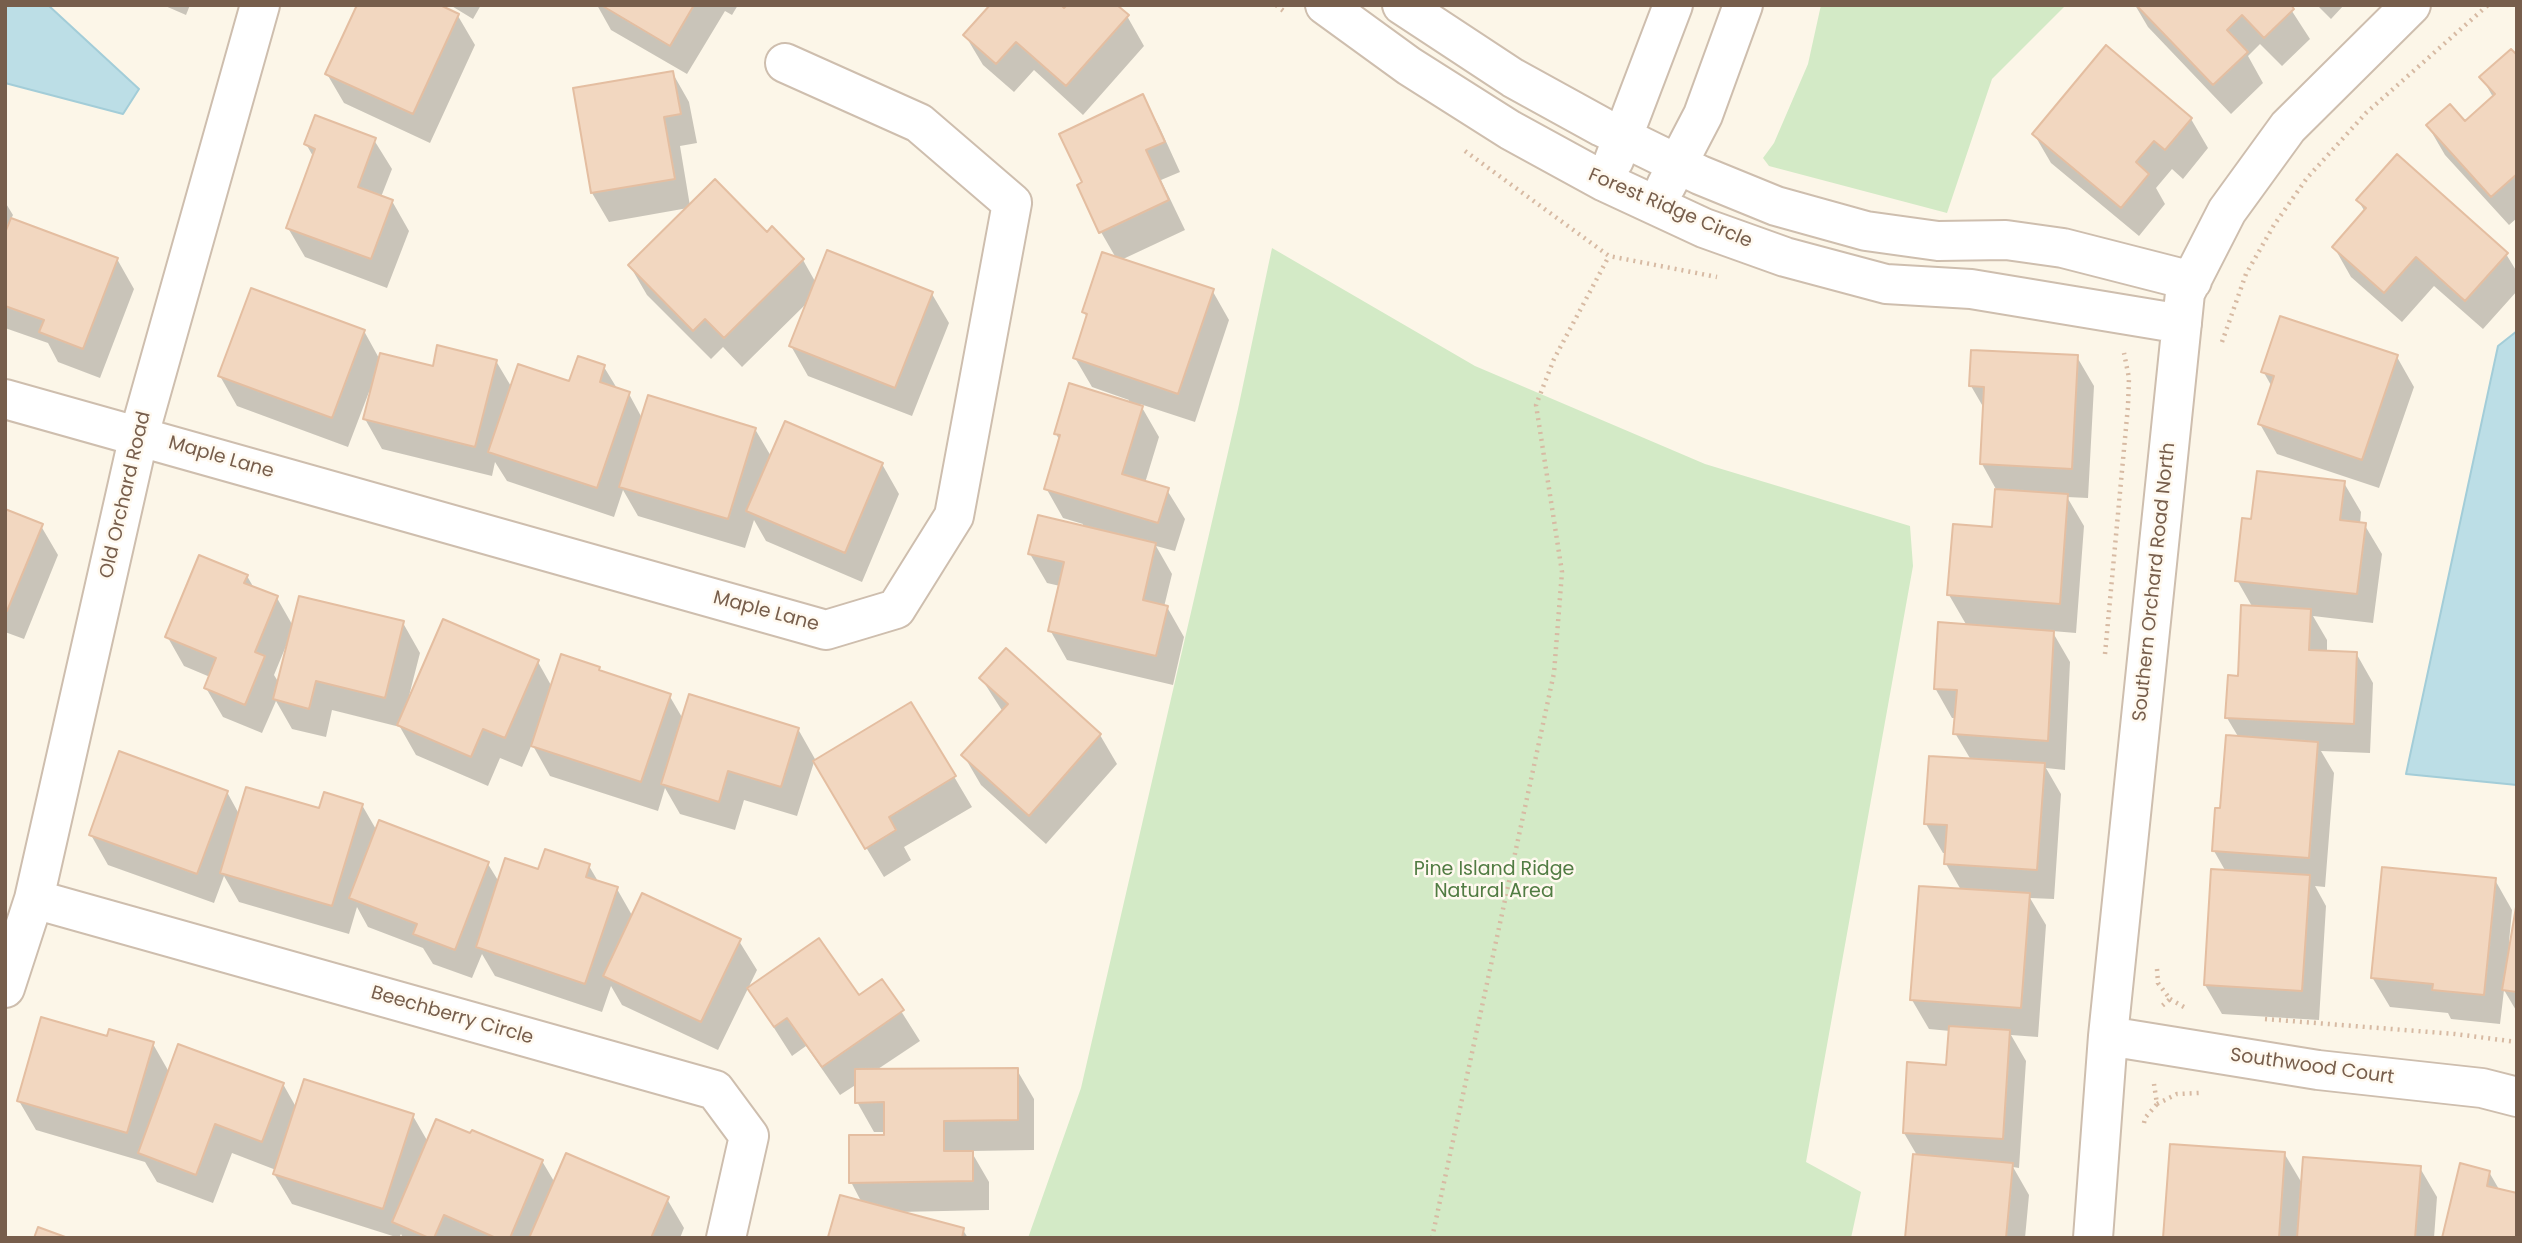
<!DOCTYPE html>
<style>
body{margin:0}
#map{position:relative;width:2522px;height:1243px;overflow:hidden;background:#fcf6e8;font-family:Poppins,sans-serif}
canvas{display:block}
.frame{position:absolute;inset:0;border:7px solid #775e4c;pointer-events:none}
</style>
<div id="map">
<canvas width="2522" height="1243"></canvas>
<div class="frame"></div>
</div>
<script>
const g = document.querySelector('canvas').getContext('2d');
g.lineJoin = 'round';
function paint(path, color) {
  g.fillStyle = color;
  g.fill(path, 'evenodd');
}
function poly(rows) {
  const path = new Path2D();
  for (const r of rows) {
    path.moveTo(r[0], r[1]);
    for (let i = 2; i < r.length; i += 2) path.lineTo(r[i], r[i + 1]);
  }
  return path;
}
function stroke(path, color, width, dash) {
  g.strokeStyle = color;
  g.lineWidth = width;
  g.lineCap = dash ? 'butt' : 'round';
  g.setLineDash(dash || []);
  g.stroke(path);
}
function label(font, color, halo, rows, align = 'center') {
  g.font = font + ' Poppins,sans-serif';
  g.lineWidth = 5;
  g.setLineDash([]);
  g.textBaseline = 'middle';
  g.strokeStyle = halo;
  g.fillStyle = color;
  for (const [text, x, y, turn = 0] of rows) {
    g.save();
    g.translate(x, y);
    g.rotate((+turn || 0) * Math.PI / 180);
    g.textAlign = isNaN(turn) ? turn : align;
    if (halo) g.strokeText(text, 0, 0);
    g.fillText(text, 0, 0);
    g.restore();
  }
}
const green = poly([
 [1821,5,2066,5,1992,79,1947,213,1769,166,1763,158,1774,143,1808,64],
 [1272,248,1475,366,1705,464,1910,526,1913,566,1806,1162,1861,1192,1851,1238,1028,1238,1081,1088,1238,409]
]);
const water = poly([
 [5,5,48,5,139,89,123,114,5,83,5,5],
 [2517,331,2517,785,2406,774,2498,346,2517,331]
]);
const shadow = poly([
 [163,5,190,5,186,15],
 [450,5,481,5,473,19],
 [597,5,738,5,732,15,725,11,687,74,611,30],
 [988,5,1115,5,1127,16,1144,46,1083,115,1034,70,1014,92,983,65,965,35,990,8],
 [2135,5,2288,5,2310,39,2282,66,2260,44,2248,56,2263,83,2231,114,2148,27],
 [2317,5,2344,5,2331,19],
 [458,16,475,45,430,143,344,103,327,74],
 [2517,58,2517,218,2509,225,2445,155,2428,126,2465,124,2493,97,2482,78],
 [672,72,689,102,697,143,680,146,690,206,767,234,772,229,803,260,816,283,932,294,949,323,912,416,808,376,791,346,809,301,742,367,723,347,711,359,647,295,630,266,688,208,609,222,592,193,575,89],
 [1142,96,1159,126,1180,172,1161,180,1185,230,1121,260,1212,290,1229,320,1195,422,1140,404,1159,437,1145,483,1167,490,1185,519,1175,551,1156,546,1172,574,1164,607,1167,607,1184,637,1173,685,1067,660,1050,630,1060,586,1047,583,1030,554,1082,527,1083,524,1063,518,1046,488,1060,441,1056,434,1128,403,1129,400,1092,387,1075,358,1088,319,1084,312,1116,258,1101,232,1085,183],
 [2191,119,2208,148,2183,179,2172,169,2156,188,2165,204,2139,236,2051,163,2034,134],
 [374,140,392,169,381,197,392,201,409,231,387,288,305,257,288,228,314,158,306,144],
 [2358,200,2506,254,2517,272,2517,291,2483,329,2434,286,2402,322,2351,277,2334,247,2365,212],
 [5,202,13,215,11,219,117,259,134,289,100,378,58,362,48,343,5,328],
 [364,331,380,360,434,368,496,361,512,388,570,383,604,367,618,390,629,394,642,418,755,429,772,458,882,464,899,494,862,582,766,541,754,520,745,548,638,516,623,490,614,517,507,481,495,462,492,476,382,449,365,419,371,393,369,392,348,447,237,406,220,376],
 [2077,357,2094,386,2088,498,2067,497,2084,526,2076,633,2052,631,2070,662,2065,770,2046,768,2061,794,2054,899,2030,898,2046,925,2038,1037,2011,1035,2026,1061,2019,1168,2013,1167,2029,1195,2025,1238,1907,1238,1918,1157,1904,1133,1947,1066,1950,1031,1929,1029,1912,1000,1961,890,1946,864,1947,853,1943,853,1926,824,1971,760,1955,733,1956,718,1952,718,1935,688,1967,626,1949,595,1994,529,1997,491,1982,464,1985,410,1971,386],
 [2397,357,2414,387,2379,488,2277,454,2260,424,2272,387,2263,371],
 [2344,483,2361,512,2360,524,2364,524,2382,554,2373,623,2313,616,2327,640,2327,652,2356,653,2373,683,2370,753,2321,751,2334,773,2325,887,2315,886,2326,906,2319,1020,2222,1014,2205,985,2226,872,2214,851,2239,738,2227,718,2239,677,2253,608,2237,580,2253,521],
 [5,511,41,526,58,555,24,639,5,632],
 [247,576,254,588,277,598,293,626,403,623,420,653,409,696,411,697,538,662,552,687,599,668,602,673,669,695,683,719,798,729,815,759,797,816,744,800,735,830,680,814,665,788,658,811,550,776,532,744,522,767,500,758,488,786,416,755,400,727,332,710,326,737,292,729,276,701,262,733,223,717,206,688,210,677,184,666,167,636],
 [286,646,288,647,279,683,274,675],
 [981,678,1100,735,1117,764,1046,844,981,785,964,756,1003,712],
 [911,704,972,807,904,847,911,860,884,877,832,791],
 [227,792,239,814,320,810,362,805,377,831,488,864,499,882,539,871,589,866,599,883,617,889,633,917,739,941,757,970,718,1050,622,1005,611,986,602,1012,495,976,482,954,472,978,433,964,423,948,368,927,357,907,349,934,239,902,224,876,214,903,108,865,91,835],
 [2495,880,2512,910,2509,942,2512,942,2517,913,2517,1012,2504,990,2500,1024,2451,1019,2448,1013,2390,1007,2372,977],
 [882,981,920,1041,875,1071,1017,1070,1034,1099,1034,1150,971,1151,989,1182,989,1210,899,1212,963,1230,968,1238,831,1238,862,1203,851,1182,886,1137,886,1132,874,1132,857,1102,857,1084,840,1095,806,1046,792,1056,749,989,858,997],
 [108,1038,153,1044,169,1072,283,1084,296,1107,413,1116,428,1142,542,1161,555,1183,667,1199,684,1228,680,1238,403,1238,401,1234,399,1238,292,1204,274,1174,276,1170,232,1153,213,1203,157,1182,145,1162,36,1130,19,1101],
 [2284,1153,2303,1185,2420,1168,2437,1197,2434,1238,2165,1238],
 [2489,1172,2500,1191,2444,1238]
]);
const building = poly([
 [357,5,440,5,459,14,413,114,325,74,357,5],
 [601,5,694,5,670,46,601,5],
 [990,5,1061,5,1064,8,1067,5,1117,5,1129,15,1066,86,1016,42,996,64,963,35,990,5],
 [2136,5,2291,5,2294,9,2264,38,2242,15,2227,30,2248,52,2213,85,2136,5],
 [2106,45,2192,118,2165,150,2154,141,2136,162,2149,174,2121,208,2032,134,2106,45],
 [2511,49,2517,55,2517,174,2491,197,2426,125,2450,104,2465,121,2495,94,2479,77,2511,49],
 [673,71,681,114,664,117,675,179,591,193,573,88,673,71],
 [1143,94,1165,142,1146,150,1169,200,1099,233,1077,185,1082,182,1059,134,1143,94],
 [315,115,376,138,358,187,393,200,371,259,286,228,315,149,304,144,315,115],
 [2397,154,2508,253,2465,301,2416,257,2384,293,2332,247,2366,208,2356,200,2397,154],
 [715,179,767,232,772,226,804,259,724,338,705,319,693,331,628,265,715,179],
 [11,218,118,258,83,349,39,332,44,320,5,306,5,233,11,218],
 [827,250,933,292,895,388,789,346,827,250],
 [1102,252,1214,289,1178,394,1073,358,1087,314,1082,312,1102,252],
 [251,288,365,330,332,418,218,376,251,288],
 [2280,316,2398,355,2362,460,2258,424,2274,376,2261,372,2280,316],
 [437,345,497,360,475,447,363,419,380,353,433,366,437,345],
 [1971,350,2078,355,2072,469,1980,464,1984,387,1969,386,1971,350],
 [578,356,605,365,600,382,630,392,597,488,488,452,518,364,569,381,578,356],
 [1069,383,1143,406,1122,474,1169,488,1158,523,1044,489,1060,435,1054,434,1069,383],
 [648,395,756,428,728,519,619,487,648,395],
 [785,421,883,463,845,553,746,511,785,421],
 [2257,471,2345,481,2340,520,2366,523,2357,594,2235,581,2242,518,2251,519,2257,471],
 [1995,489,2068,494,2060,604,1947,595,1953,524,1992,527,1995,489],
 [5,509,43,524,7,611,5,610,5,509],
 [1038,515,1156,543,1143,600,1168,606,1156,656,1048,631,1064,562,1028,554,1038,515],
 [199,555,248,575,244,583,278,596,255,652,265,656,245,705,204,688,216,658,165,637,199,555],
 [299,596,404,621,385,698,316,681,309,709,273,699,299,596],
 [2241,605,2311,609,2309,650,2357,652,2354,724,2225,718,2228,675,2238,676,2241,605],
 [443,619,539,660,505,738,483,729,471,757,397,725,443,619],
 [1938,622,2054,631,2048,741,1953,734,1957,690,1934,689,1938,622],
 [1006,648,1101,734,1029,816,961,755,1008,704,979,678,1006,648],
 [561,654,600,667,599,670,671,694,641,782,531,746,561,654],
 [689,694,799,728,781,787,728,771,719,802,661,784,689,694],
 [911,702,956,776,889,817,896,830,865,849,813,761,911,702],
 [2226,735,2318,742,2309,858,2212,851,2215,808,2220,808,2226,735],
 [119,751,228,791,197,874,89,835,119,751],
 [1929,756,2045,763,2037,870,1944,864,1947,825,1924,824,1929,756],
 [246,787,319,808,324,792,363,804,332,906,220,873,246,787],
 [379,820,489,862,455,950,413,934,417,924,349,898,379,820],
 [545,849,590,864,586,877,618,887,585,984,476,947,505,858,538,869,545,849],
 [2382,867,2496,878,2484,995,2432,990,2433,984,2371,978,2382,867],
 [2211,869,2310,875,2302,991,2204,985,2211,869],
 [1919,886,2030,893,2021,1008,1910,1000,1919,886],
 [642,893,741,939,701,1022,603,976,642,893],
 [2516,907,2517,907,2517,992,2502,990,2516,907],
 [819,938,859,995,882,979,904,1010,822,1067,787,1018,774,1027,747,988,819,938],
 [41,1017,107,1036,109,1029,154,1042,127,1133,17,1101,41,1017],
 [1949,1026,2010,1030,2003,1139,1903,1133,1907,1062,1946,1065,1949,1026],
 [178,1044,284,1083,262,1142,215,1124,196,1175,138,1153,178,1044],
 [1018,1068,1018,1120,944,1121,944,1151,973,1151,973,1181,849,1183,849,1135,884,1135,884,1102,855,1103,855,1069,1018,1068],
 [304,1079,414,1114,383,1209,273,1174,304,1079],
 [436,1119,470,1133,472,1130,543,1160,510,1238,496,1238,444,1215,434,1238,429,1238,392,1222,436,1119],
 [2170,1144,2285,1152,2279,1238,2163,1238,2170,1144],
 [566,1153,669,1197,651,1238,529,1238,566,1153],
 [1913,1154,2013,1163,2006,1238,1905,1238,1913,1154],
 [2303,1157,2421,1166,2415,1238,2297,1238,2303,1157],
 [2460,1163,2490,1171,2487,1186,2517,1193,2517,1238,2442,1238,2460,1163],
 [840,1195,964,1228,962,1238,828,1237,840,1195],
 [38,1227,68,1238,34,1238,38,1227]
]);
const path = poly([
 [1276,5,1286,13],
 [1465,151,1609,256,1717,277],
 [2222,342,2246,274,2274,225,2307,178,2366,113,2488,5],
 [2105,654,2128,406,2129,378,2124,353],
 [2157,969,2158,983,2170,999,2162,1006],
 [2170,999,2184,1007],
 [2265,1019,2455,1034,2517,1042],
 [2157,1104,2177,1094,2199,1093],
 [2144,1123,2145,1118,2157,1104,2154,1084],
 [1432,1238,1554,673,1562,572,1536,405,1554,359,1609,256]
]);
const minor = poly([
 [1325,5,1409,66,1510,130,1605,182,1704,228,1785,257,1886,284,1971,289,2182,324],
 [1402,5,1513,78,1602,127,1700,175,1776,206,1866,231,1938,241,2006,240,2063,248,2192,281],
 [1614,160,1673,5],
 [1666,186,1703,115,1743,5],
 [5,399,826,630,896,609,954,516,1012,203,919,123,785,63],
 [34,899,715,1090,749,1136,726,1238],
 [5,988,34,899,139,435,260,5],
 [2108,1036,2318,1070,2482,1088,2517,1097],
 [2093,1238,2108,1036,2185,293,2227,211,2288,127,2411,5]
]);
const streetNames = [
 ["Forest Ridge Circle",1670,209,23],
 ["Maple Lane",221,458,16],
 ["Old Orchard Road",126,495,-77],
 ["Southern Orchard Road North",2155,582,-84],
 ["Maple Lane",766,612,15],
 ["Beechberry Circle",452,1016,16],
 ["Southwood Court",2312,1067,8]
];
const parkNames = [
 ["Pine Island Ridge",1494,870],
 ["Natural Area",1494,892]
];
paint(green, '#d3eac6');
paint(water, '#bcdee6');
stroke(water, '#a3cdd8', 2);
paint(shadow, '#0003');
paint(building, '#f2d7c0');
stroke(building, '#e4bea1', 2);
stroke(minor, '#cebeae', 42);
stroke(path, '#d7baa3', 4.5, [2, 5]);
stroke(minor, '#fff', 38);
label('19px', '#775e4c', '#fff9ef', streetNames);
label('19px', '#517c43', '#fff9ef', parkNames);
</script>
